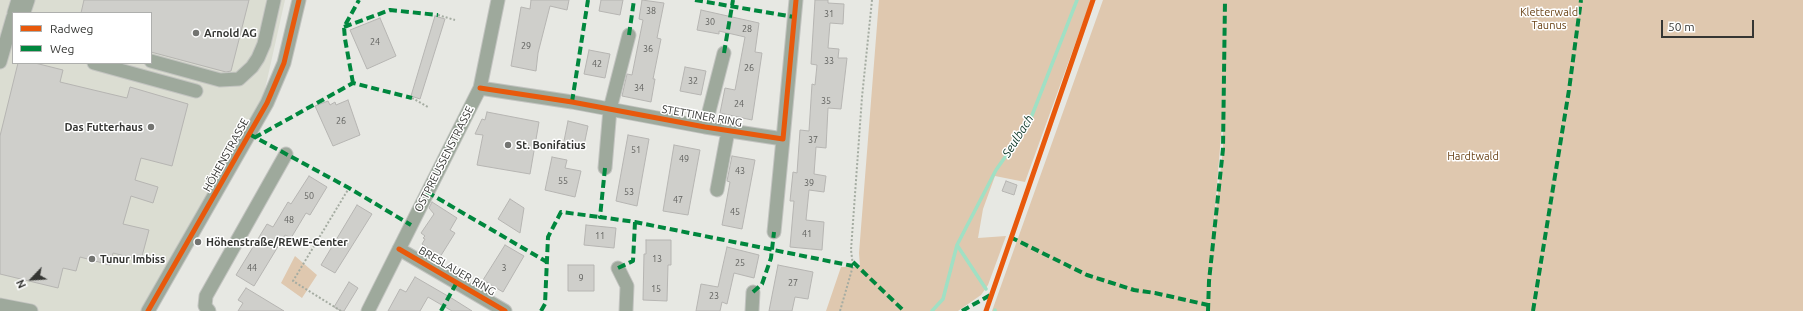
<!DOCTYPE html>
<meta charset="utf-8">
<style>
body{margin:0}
#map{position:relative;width:1803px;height:311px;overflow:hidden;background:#e7e8e3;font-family:Ubuntu,sans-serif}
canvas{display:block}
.legend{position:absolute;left:12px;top:12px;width:140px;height:52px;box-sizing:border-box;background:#fff;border:1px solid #aeafad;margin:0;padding:5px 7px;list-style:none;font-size:12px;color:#353633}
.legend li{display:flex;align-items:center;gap:8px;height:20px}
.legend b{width:20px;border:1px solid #aeafad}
.north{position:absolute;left:12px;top:259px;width:40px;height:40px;-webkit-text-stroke:3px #fff;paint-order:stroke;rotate:245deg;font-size:11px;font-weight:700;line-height:16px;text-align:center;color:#353633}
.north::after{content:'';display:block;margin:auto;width:14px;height:18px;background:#353633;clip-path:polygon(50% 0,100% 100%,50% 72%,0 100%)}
.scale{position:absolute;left:1661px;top:20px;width:93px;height:18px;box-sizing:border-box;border:2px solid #353633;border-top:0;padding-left:5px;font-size:12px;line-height:14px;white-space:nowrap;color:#353633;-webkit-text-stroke:3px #fff;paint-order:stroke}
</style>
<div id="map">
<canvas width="1803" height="311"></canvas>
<ul class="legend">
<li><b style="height:5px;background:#e8590c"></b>Radweg</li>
<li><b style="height:5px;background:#00873e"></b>Weg</li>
</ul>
<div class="north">N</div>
<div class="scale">50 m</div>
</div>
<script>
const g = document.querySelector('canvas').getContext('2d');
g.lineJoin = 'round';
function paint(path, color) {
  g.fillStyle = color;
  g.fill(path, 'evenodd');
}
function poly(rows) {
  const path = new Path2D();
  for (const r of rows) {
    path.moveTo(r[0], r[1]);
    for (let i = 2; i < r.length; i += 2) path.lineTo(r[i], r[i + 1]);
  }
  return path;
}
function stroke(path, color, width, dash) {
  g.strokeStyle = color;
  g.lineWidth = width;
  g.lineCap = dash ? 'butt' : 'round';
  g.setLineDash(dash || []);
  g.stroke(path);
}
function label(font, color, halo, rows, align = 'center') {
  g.font = font + ' Ubuntu,sans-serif';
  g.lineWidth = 3;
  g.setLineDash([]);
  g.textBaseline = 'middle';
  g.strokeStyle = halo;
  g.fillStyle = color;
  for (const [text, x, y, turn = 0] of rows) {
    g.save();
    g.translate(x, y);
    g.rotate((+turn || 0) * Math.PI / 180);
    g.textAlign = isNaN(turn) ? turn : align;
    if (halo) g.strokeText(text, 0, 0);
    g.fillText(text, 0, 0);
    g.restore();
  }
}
const built = poly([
 [0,0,285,0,263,98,141,311,0,311],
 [13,13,151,13,151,63,13,63]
]);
const green = poly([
 [879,0,1091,0,1025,182,995,176,983,209,978,238,1006,236,988,285,981,295,958,311,826,311,841,267,860,267,859,253],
 [1103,0,1803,0,1803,311,992,311],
 [1223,124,1223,149,1212,245,1222,124],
 [295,256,317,275,302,298,281,283]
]);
const stream = poly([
 [957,245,986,289],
 [995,310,995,311],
 [932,311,943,299,957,245,996,170,1029,123,1077,0]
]);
const building = poly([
 [84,0,249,0,231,71,226,72,151,52,151,13,81,13,84,0],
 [531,0,569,0,567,10,550,6,538,53,536,71,511,66,521,7,530,9,531,0],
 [601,0,623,0,620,15,599,11,601,0],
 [642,0,664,3,657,38,661,39,653,79,655,79,651,102,622,96,627,74,632,75,643,20,639,19,642,0],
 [815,0,828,0,828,3,844,4,843,24,830,23,828,48,839,49,838,58,847,58,841,109,828,108,826,148,816,147,814,174,826,176,824,192,809,190,806,220,824,222,822,250,790,247,794,201,790,201,793,172,797,173,800,130,809,131,812,84,815,85,817,65,811,64,815,0],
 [701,10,759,23,755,52,762,53,752,120,720,113,725,88,735,90,745,37,719,31,719,34,697,30,701,10],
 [435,16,445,19,420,99,411,96,435,16],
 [380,18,396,56,367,69,350,30,380,18],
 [589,50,610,54,605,78,584,74,589,50],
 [18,63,35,63,63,70,60,82,127,98,130,87,188,104,172,166,141,158,135,180,158,187,153,203,131,196,123,224,149,230,141,260,113,253,110,265,80,257,76,271,63,268,58,288,0,274,0,136,18,63],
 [685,67,706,71,701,95,680,91,685,67],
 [348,100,360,135,333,146,315,106,328,101,330,105,335,102,336,105,348,100],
 [487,112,539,122,530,174,477,165,483,135,475,134,482,119,485,120,487,112],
 [568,121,588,126,583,150,563,146,568,121],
 [628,135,649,139,637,206,616,201,628,135],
 [674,145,700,150,688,215,663,211,674,145],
 [732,156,755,160,742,229,722,225,730,182,727,181,732,156],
 [552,157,567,160,565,168,581,171,575,197,545,190,552,157],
 [309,176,327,187,310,215,306,213,291,238,285,235,254,286,236,275,267,224,273,227,288,202,291,204,309,176],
 [1006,181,1017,185,1014,195,1002,191,1006,181],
 [510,199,524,208,520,233,498,219,510,199],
 [432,202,457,218,450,230,455,233,440,257,422,244,425,239,423,238,425,236,421,233,434,214,429,208,432,202],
 [357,205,372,214,335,273,321,265,357,205],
 [586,225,616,228,614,248,584,245,586,225],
 [646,240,671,240,671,265,668,265,667,301,643,300,644,254,646,254,646,240],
 [505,245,524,256,503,292,483,280,505,245],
 [727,247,759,255,754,278,734,273,727,304,722,302,720,311,696,311,701,284,718,287,727,247],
 [568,265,594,265,594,291,568,291,568,265],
 [778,265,813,272,808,299,795,297,792,311,769,311,778,265],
 [415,277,453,299,472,311,452,311,428,297,420,311,388,311,400,289,406,292,415,277],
 [349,282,358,288,344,311,341,311,334,307,349,282],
 [246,288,284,311,238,311,243,303,238,300,246,288]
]);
const path = poly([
 [438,15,455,20],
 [412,98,428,107],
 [341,311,293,281,349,188],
 [840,311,853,266,851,250,862,97,872,0]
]);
const minor = poly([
 [24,12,28,0],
 [14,13,18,0],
 [151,61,220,80,239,79,252,67,258,58,264,44,274,0],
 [0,62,13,17],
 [94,63,196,91],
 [480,88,572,102,705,127,783,139,796,0],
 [705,127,724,53],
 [605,168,610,109,629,35],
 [717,190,728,131],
 [774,232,783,139],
 [399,249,505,311],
 [618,268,627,286,626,311],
 [0,305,31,311],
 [148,311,267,103,284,63,299,0],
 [209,311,205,306,206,296,286,154],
 [368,311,480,88,498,0],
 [752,311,753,292]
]);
const quiet = poly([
 [695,0,794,17],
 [344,27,390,10,438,15],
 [629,35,634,0],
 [724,53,733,0],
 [353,83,345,39,344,27,359,0],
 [572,102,588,0],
 [249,134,349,188,411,225],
 [254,138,353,83,412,98],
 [605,168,600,217,635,222,853,266],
 [427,192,547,262],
 [1010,237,1087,275,1134,290,1155,293,1208,305],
 [853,262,904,311],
 [618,268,633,261,635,222],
 [753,292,762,284,771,258,774,232],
 [441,311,457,282],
 [541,311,545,304,548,237,561,212,600,217],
 [962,311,992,294],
 [1208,311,1209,281,1223,149,1225,0],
 [1533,311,1569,90,1581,0]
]);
const cycleway = poly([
 [480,88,572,102,705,127,783,139,796,0],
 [399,249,505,311],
 [148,311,267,103,284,63,299,0],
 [986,311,1093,0]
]);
const markers = [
 [196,33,4,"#737471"],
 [151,127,4,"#737471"],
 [508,145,4,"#737471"],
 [198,242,4,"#737471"],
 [92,259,4,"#737471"]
];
const numberNames = [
 ["38",651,11],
 ["31",829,14],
 ["30",710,22],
 ["28",747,29],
 ["24",375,42],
 ["29",526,46],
 ["36",648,49],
 ["33",829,61],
 ["42",597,64],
 ["26",749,68],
 ["32",693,81],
 ["34",639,88],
 ["35",826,101],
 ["24",739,104],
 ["26",341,121],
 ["37",813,140],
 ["51",636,150],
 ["49",684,159],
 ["43",740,171],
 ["55",563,181],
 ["39",809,183],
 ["53",629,192],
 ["50",309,196],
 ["47",678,200],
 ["45",735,212],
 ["48",289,220],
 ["41",807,234],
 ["11",600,236],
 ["13",657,259],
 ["25",740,263],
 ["44",252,268],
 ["3",504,268],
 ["9",581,278],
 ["27",793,283],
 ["15",656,289],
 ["23",714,296]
];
const parkNames = [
 ["Kletterwald",1549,12],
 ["Taunus",1549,25],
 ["Hardtwald",1473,156]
];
const poiNames = [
 ["Arnold AG",204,33],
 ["Das Futterhaus",143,127,"right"],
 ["St. Bonifatius",516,145],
 ["Höhenstraße/REWE-Center",206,242],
 ["Tunur Imbiss",100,259]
];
const streetNames = [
 ["STETTINER RING",702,116,10],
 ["HÖHENSTRASSE",226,155,-61],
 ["OSTPREUSSENSTRASSE",444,159,-63],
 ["BRESLAUER RING",457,271,30]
];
const waterNames = [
 ["Seulbach",1018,136,-58]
];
paint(built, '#dbddd2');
paint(green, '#dfc8af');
stroke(stream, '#a0e0c4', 3.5);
paint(building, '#cfcfcb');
stroke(building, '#b6b5b2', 1);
stroke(minor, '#c3c4c1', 15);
stroke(path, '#a5aca2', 2, [2, 2]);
stroke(minor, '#9ea99c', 13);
stroke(quiet, '#00873e', 4, [8, 4]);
stroke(cycleway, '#e8590c', 5);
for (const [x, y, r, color] of markers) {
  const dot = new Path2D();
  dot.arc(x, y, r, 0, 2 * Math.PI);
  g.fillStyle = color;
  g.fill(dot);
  stroke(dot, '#fff', 1.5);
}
label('9px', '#5e5f5c', null, numberNames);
label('11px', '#6b4418', '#fff', parkNames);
label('bold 11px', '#353633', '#fff', poiNames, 'left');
label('11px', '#353633', '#fff', streetNames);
label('italic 12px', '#093425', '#fff', waterNames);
</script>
